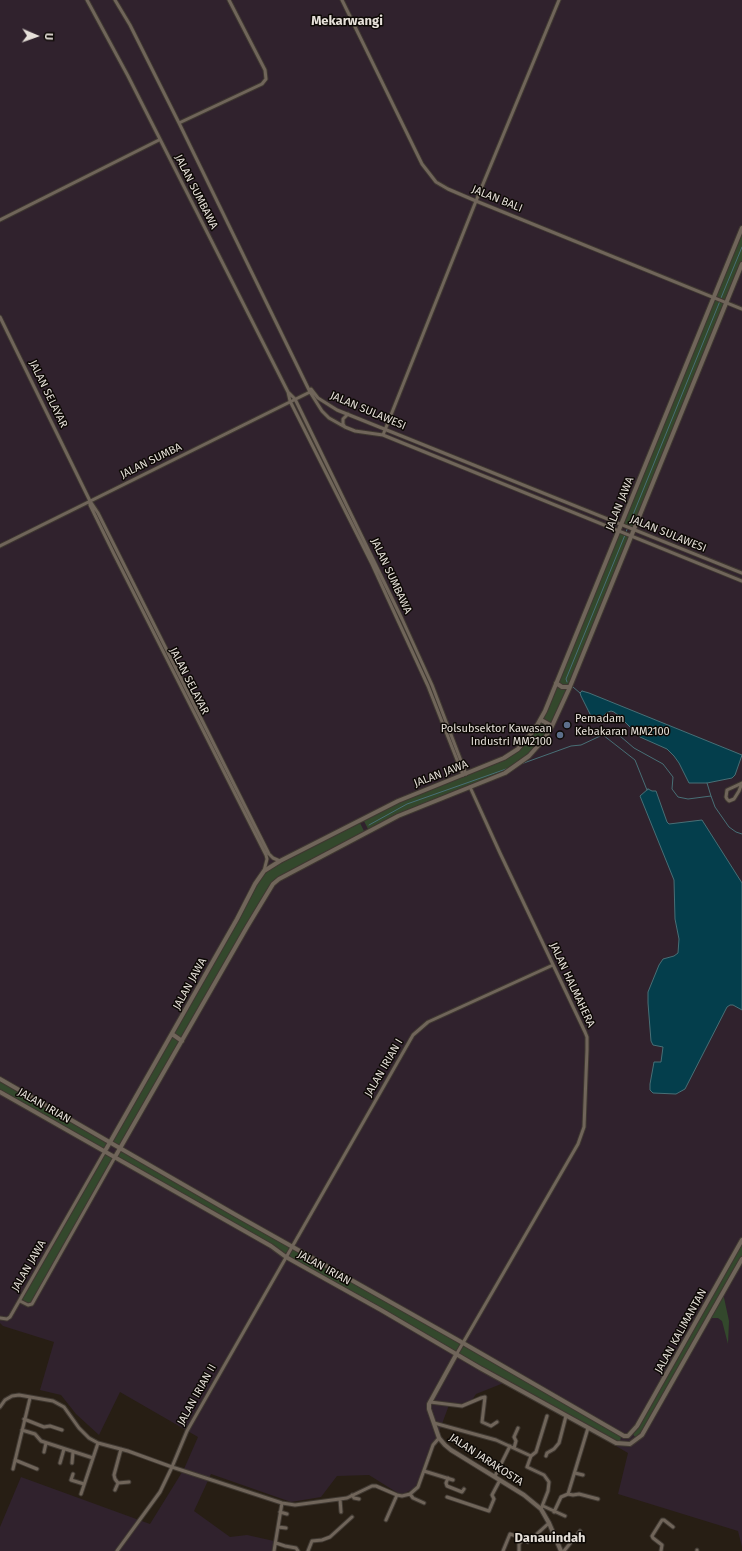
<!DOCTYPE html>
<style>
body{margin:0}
#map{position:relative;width:742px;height:1551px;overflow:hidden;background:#271e14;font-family:"Fira Sans",sans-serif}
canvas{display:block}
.north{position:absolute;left:16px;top:16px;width:40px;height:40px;-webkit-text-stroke:3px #0d0905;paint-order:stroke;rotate:92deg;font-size:11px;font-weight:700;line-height:16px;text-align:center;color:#e6e0d9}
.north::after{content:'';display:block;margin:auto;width:14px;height:18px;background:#e6e0d9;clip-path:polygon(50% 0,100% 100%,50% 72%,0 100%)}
</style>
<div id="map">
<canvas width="742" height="1551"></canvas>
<div class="north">U</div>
</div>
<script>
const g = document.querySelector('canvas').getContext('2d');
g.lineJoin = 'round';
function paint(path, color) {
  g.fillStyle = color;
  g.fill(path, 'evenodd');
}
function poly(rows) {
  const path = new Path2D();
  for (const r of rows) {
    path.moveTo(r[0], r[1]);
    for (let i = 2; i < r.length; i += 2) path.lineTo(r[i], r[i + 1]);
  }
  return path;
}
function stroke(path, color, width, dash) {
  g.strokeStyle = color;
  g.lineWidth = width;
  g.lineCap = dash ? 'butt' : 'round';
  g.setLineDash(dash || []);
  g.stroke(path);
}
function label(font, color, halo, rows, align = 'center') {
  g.font = font + ' "Fira Sans",sans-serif';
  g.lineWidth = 3;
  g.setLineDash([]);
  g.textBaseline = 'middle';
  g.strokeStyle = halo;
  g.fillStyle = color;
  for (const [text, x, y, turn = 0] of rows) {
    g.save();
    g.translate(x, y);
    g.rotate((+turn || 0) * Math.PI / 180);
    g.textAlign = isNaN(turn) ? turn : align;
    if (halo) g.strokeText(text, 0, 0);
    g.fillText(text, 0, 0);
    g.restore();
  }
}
const industrial = poly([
 [0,0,742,0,742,1547,738,1531,618,1494,628,1453,506,1382,476,1394,468,1406,449,1405,419,1486,401,1495,369,1475,337,1476,321,1497,291,1502,211,1474,194,1511,230,1537,247,1535,274,1541,274,1551,0,1551,0,1527,21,1477,150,1524,184,1469,198,1437,120,1392,99,1435,76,1414,61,1395,40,1390,54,1342,3,1326,0,1323]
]);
const green = poly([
 [742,228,742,264,634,529,621,524],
 [619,531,632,536,552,726,538,747,505,773,398,816,369,831,363,819,417,793,511,754,535,729],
 [359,821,365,833,273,884,121,1149,400,1308,621,1436,620,1442,616,1443,116,1157,30,1305,20,1301,105,1151,0,1092,0,1080,110,1142,264,871],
 [110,1143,120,1149,115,1157,105,1151],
 [742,1240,742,1259,723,1293,729,1321,728,1344,722,1321,718,1318,709,1318,642,1435,636,1437,634,1436,633,1433]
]);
const water = poly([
 [582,691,589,693,742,755,735,775,732,778,707,783,689,783,679,763,674,756,667,749,640,737,619,716,614,712,611,711,606,713,600,720,593,720,581,696,580,693,582,691],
 [648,789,652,791,656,791,667,822,669,824,702,820,742,883,742,1010,733,1005,730,1005,727,1007,685,1089,676,1094,653,1093,650,1090,650,1084,654,1062,661,1062,663,1047,653,1045,651,1041,648,1003,648,992,659,965,663,959,674,956,678,953,679,939,675,919,674,880,640,796,648,789]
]);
const stream = poly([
 [721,298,742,247],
 [626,532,720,301],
 [567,682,566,679,625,535],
 [573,687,580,693],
 [603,735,635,760,647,790],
 [521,764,571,746,581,745,613,730,634,748,663,764,673,777,672,789,678,797,688,799,711,796,715,807,729,827,736,832,742,834],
 [707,783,711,796],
 [369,825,407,804,509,768]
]);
const street = poly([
 [87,0,128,76,288,392,290,401,372,564,428,686,463,775],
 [115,0,130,25,179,123],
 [229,0,265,70,266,79,262,84,179,123,310,392,322,411,329,418,345,427,355,431,383,435,742,581],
 [342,0,422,164,436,182,448,189,476,201,742,309],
 [0,220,159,140],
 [0,317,90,501],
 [311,389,318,398,337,410,742,573],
 [288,392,295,399,402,619,432,685,466,774],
 [345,427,343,424,343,419,348,414],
 [383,435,476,201,559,0],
 [0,546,310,392],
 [742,783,727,790,726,797,727,799,729,801,734,799,739,791,742,783],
 [264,871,267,859,266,855,114,554,90,505,90,501,98,513,269,854,273,858,280,861],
 [20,1301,28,1305,32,1304,115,1157],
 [0,1318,7,1319,10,1317,105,1151],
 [456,1355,578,1144,584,1127,587,1050,587,1037,585,1032,500,853,470,787],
 [430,1402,462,1406,481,1398,485,1397,482,1422,491,1426,497,1422],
 [0,1407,5,1400,12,1396,19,1395,53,1401,64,1407,79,1428,89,1438,98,1443,128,1451,172,1467,282,1503,295,1505,347,1498,372,1486,376,1486,397,1495,402,1496,410,1494,418,1487,433,1445,439,1438],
 [24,1419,44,1427,50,1426,62,1430],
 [434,1423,496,1440,531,1456,527,1467,544,1475,549,1482,548,1491,541,1509],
 [22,1430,35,1434,41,1441,93,1458],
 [514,1448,516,1441,514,1437,518,1428],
 [44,1452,46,1443],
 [531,1456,536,1452,547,1416],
 [546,1456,547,1453,554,1449,559,1443,566,1416],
 [15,1460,37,1469],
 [60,1463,64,1449],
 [72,1463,73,1452],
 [13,1469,30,1398],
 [424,1471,453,1480],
 [575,1473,583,1475],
 [73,1474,71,1480,84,1484],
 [495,1476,510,1446],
 [448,1478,446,1483,447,1486,462,1492,464,1489],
 [118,1483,129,1482],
 [115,1490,118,1483,115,1479,114,1475,121,1449],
 [81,1494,98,1443],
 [410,1494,413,1498,424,1503],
 [568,1494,573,1495,579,1494,598,1499],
 [352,1495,354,1498,359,1499],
 [447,1497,489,1511,494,1499,492,1495,500,1480],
 [340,1499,341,1512],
 [543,1506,565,1516],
 [280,1512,287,1514],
 [554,1512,561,1497,568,1494,588,1428],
 [386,1520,397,1495],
 [278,1527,286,1528],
 [276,1543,285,1546,296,1548,298,1551],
 [117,1551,160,1492,172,1467,187,1431,413,1035,428,1022,553,965],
 [274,1551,282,1503],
 [308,1551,312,1541,322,1540,330,1537,352,1517],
 [503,1551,510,1534,516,1536,522,1540],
 [519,1551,519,1544,522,1540,528,1542,549,1523],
 [564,1551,580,1531],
 [661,1551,662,1545,653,1538,652,1536,662,1520,664,1520,673,1527],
 [697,1551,697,1550]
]);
const secondary = poly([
 [556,683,562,687,570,687],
 [541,720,552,726],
 [172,1034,182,1041],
 [0,1079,236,1215,463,1343,624,1436,628,1436,637,1426,742,1240],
 [0,1092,271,1246,286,1257,381,1310,480,1368,616,1443,630,1444,642,1435,742,1259],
 [105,1151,237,919,255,884,264,871,280,861,398,801,504,758,518,749,535,729,545,711,742,228],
 [115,1157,247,927,273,884,279,879,398,816,505,773,529,756,545,738,552,726,569,689,742,264],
 [456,1355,429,1404,429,1409,439,1438,445,1445,451,1450,524,1495,541,1509,549,1523,561,1551]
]);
const markers = [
 [567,725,4,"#5c6f8a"],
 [560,735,4,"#5c6f8a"]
];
const streetNames = [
 ["JALAN SUMBAWA",196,192,63],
 ["JALAN BALI",497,199,22],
 ["JALAN SELAYAR",48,394,64],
 ["JALAN SULAWESI",368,411,23],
 ["JALAN SUMBA",151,461,-26],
 ["JALAN JAWA",620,504,-68],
 ["JALAN SULAWESI",668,534,22],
 ["JALAN SUMBAWA",391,576,65],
 ["JALAN SELAYAR",189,681,63],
 ["JALAN JAWA",441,774,-21],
 ["JALAN JAWA",190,984,-61],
 ["JALAN HALMAHERA",572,985,65],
 ["JALAN IRIAN I",384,1068,-60],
 ["JALAN IRIAN",44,1106,30],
 ["JALAN JAWA",29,1266,-60],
 ["JALAN IRIAN",324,1268,29],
 ["JALAN KALIMANTAN",681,1331,-61],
 ["JALAN IRIAN II",197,1395,-61],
 ["JALAN JARAKOSTA",486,1460,33]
];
const poiNames = [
 ["Pemadam",575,719],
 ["Kebakaran MM2100",575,732],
 ["Polsubsektor Kawasan",552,729,"right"],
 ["Industri MM2100",552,742,"right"]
];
const quarterNames = [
 ["Mekarwangi",347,21],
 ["Danauindah",550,1538]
];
paint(industrial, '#30222d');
paint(green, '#33482c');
paint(water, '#043e4c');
stroke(water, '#486f76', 1);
stroke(stream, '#486f76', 1);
stroke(street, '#3f3831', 5);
stroke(secondary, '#3f3831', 6);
stroke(street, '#70655a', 3);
stroke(secondary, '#70655a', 4);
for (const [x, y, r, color] of markers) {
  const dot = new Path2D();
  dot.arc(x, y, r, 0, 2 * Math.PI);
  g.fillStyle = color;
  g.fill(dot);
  stroke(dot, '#0d0905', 1.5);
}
label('11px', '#e6e0d9', '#0d0905', streetNames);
label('11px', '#e6e0d9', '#0d0905', poiNames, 'left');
label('bold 13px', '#e6e0d9', '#0d0905', quarterNames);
</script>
